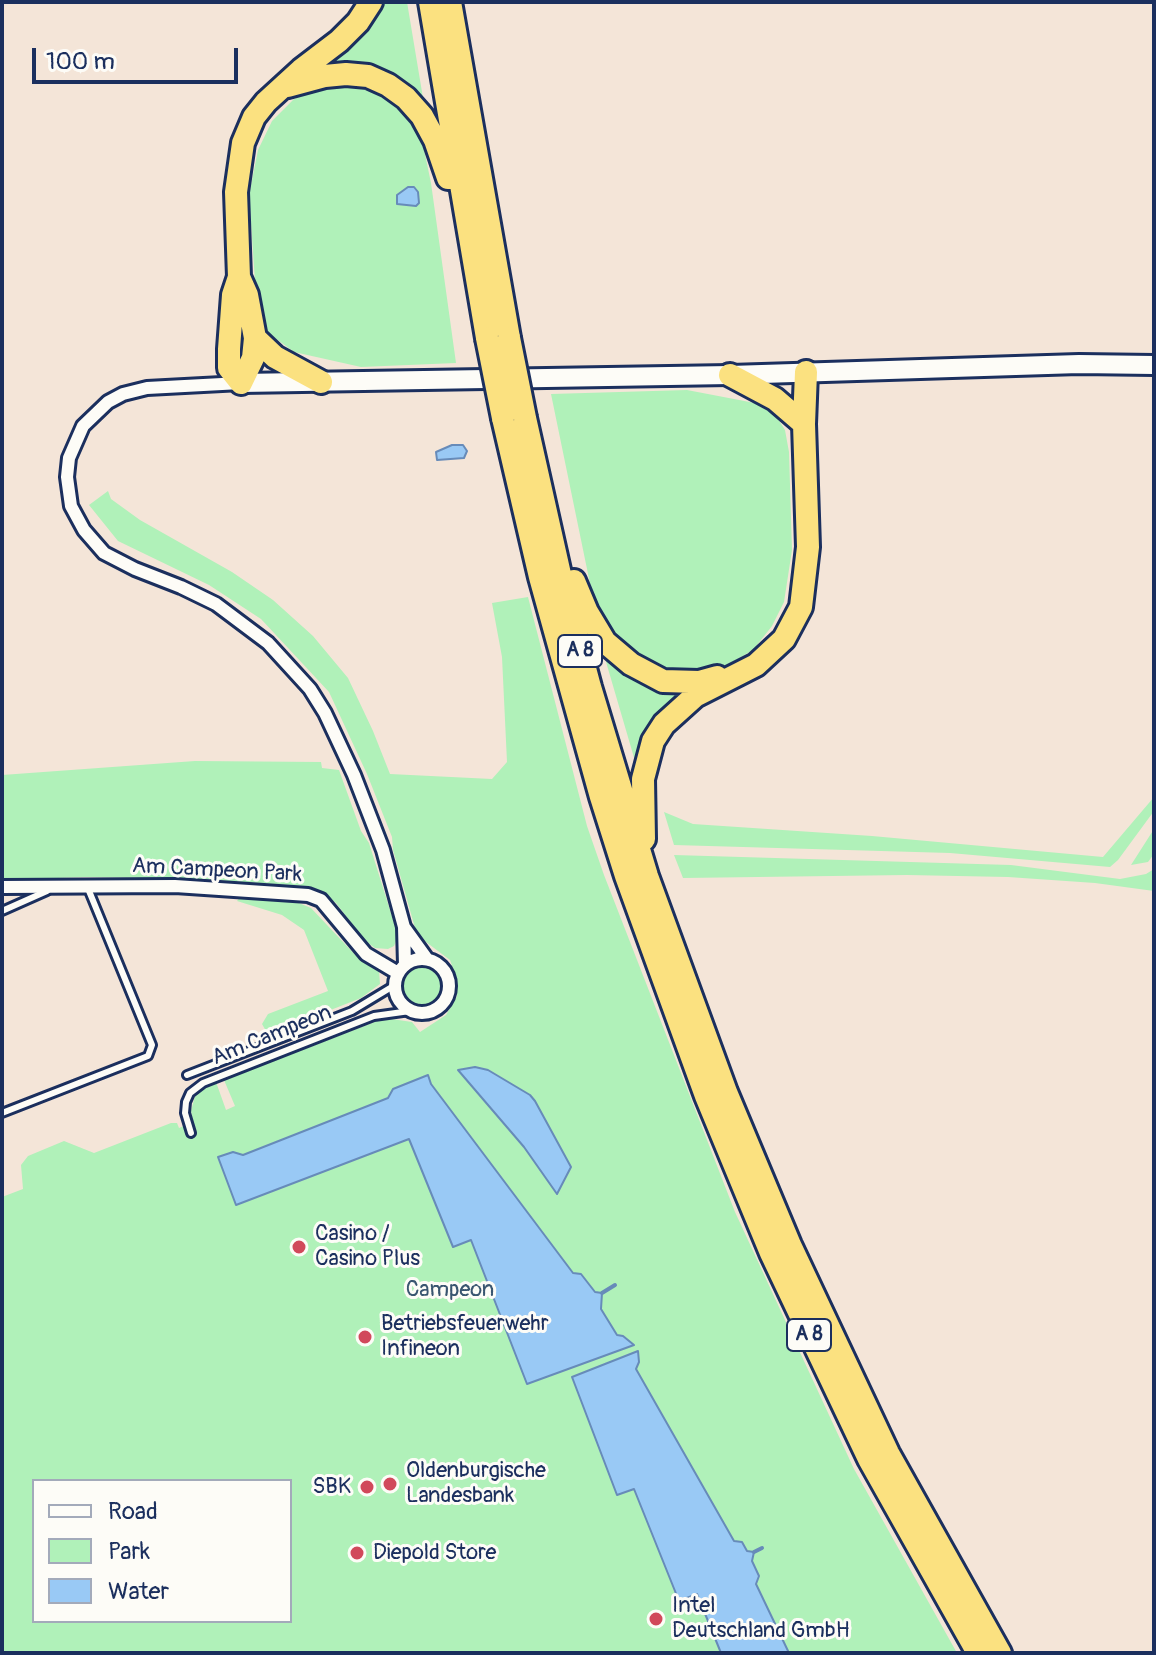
<!DOCTYPE html>
<style>
body{margin:0}
#map{position:relative;width:1156px;height:1655px;overflow:hidden;background:#f4e5d8;font-family:Pangolin,sans-serif}
canvas{display:block}
.frame{position:absolute;inset:0;border:4px solid #1b2f5e;pointer-events:none}
.legend{position:absolute;left:32px;top:1479px;width:260px;height:144px;box-sizing:border-box;background:#fdfcf7;border:2px solid #a3aaba;margin:0;padding:10px 14px;list-style:none;font-size:24px;color:#1b2f5e}
.legend li{display:flex;align-items:center;gap:16px;height:40px}
.legend b{width:40px;border:2px solid #a3aaba}
.scale{position:absolute;left:32px;top:48px;width:206px;height:36px;box-sizing:border-box;border:4px solid #1b2f5e;border-top:0;padding-left:10px;font-size:24px;line-height:28px;white-space:nowrap;color:#1b2f5e;-webkit-text-stroke:6px #fdfcf7;paint-order:stroke}
</style>
<div id="map">
<canvas width="1156" height="1655"></canvas>
<div class="frame"></div>
<ul class="legend">
<li><b style="height:10px;background:#fdfcf7"></b>Road</li>
<li><b style="height:22px;background:#b0f1b9"></b>Park</li>
<li><b style="height:22px;background:#99c9f5"></b>Water</li>
</ul>
<div class="scale">100 m</div>
</div>
<script>
const g = document.querySelector('canvas').getContext('2d');
g.lineJoin = 'round';
function paint(path, color) {
  g.fillStyle = color;
  g.fill(path, 'evenodd');
}
function poly(rows) {
  const path = new Path2D();
  for (const r of rows) {
    if (r.length === 3) {
      path.moveTo(r[0] + r[2], r[1]);
      path.arc(r[0], r[1], r[2], 0, 2 * Math.PI);
      continue;
    }
    path.moveTo(r[0], r[1]);
    for (let i = 2; i < r.length; i += 2) path.lineTo(r[i], r[i + 1]);
  }
  return path;
}
function stroke(path, color, width, dash) {
  g.strokeStyle = color;
  g.lineWidth = width;
  g.lineCap = dash ? 'butt' : 'round';
  g.setLineDash(dash || []);
  g.stroke(path);
}
function label(font, color, halo, rows, align = 'center') {
  g.font = font + ' Pangolin,sans-serif';
  g.lineWidth = 6;
  g.setLineDash([]);
  g.textBaseline = 'middle';
  g.strokeStyle = halo;
  g.fillStyle = color;
  for (const [text, x, y, turn = 0] of rows) {
    g.save();
    g.translate(x, y);
    g.rotate((+turn || 0) * Math.PI / 180);
    g.textAlign = isNaN(turn) ? turn : align;
    if (halo) g.strokeText(text, 0, 0);
    g.fillText(text, 0, 0);
    g.restore();
  }
}
const green = poly([
 [380,2,407,2,425,110,401,85,315,68],
 [344,85,361,86,380,94,403,111,421,135,431,183,456,363,361,367,294,352,267,332,261,322,255,281,249,195,258,150,272,121,294,99,320,89],
 [687,390,760,404,775,414,785,430,789,452,792,550,784,602,772,626,753,650,724,667,695,673,670,673,630,653,614,637,594,603,551,394],
 [108,491,111,499,140,520,232,572,273,600,313,636,348,678,373,731,390,774,492,779,507,762,502,657,492,603,528,597,587,826,604,875,735,1212,854,1469,957,1653,2,1653,2,1197,23,1189,21,1165,28,1156,64,1141,94,1153,171,1123,177,1123,179,1128,193,1122,191,1111,195,1096,207,1085,216,1082,226,1110,235,1106,224,1080,385,1018,412,1022,420,1032,446,1015,457,996,457,980,450,960,422,939,415,928,393,850,392,837,367,774,329,692,261,619,209,585,118,541,89,505],
 [34,1481,290,1481,290,1621,34,1621],
 [604,655,689,690,655,720,635,761],
 [195,761,321,762,322,768,339,770,361,831,369,843,395,926,397,939,394,946,388,949,375,948,364,940,336,903,323,893,301,886,198,879,86,877,2,880,2,775],
 [1154,797,1154,811,1118,860,1110,867,950,853,674,845,664,812,693,824,872,836,1103,857],
 [1154,829,1154,854,1148,862,1131,865],
 [674,855,1011,865,1120,879,1146,874,1154,869,1154,891,1095,883,1008,877,907,875,683,878],
 [240,897,294,901,311,908,361,961,379,971,380,984,361,998,285,1028,272,1033,266,1031,262,1024,268,1014,328,991,304,930,282,915,237,901],
 [422,986,22]
]);
const water = poly([
 [408,187,414,187,418,192,419,203,416,206,397,204,397,195,408,187],
 [452,445,463,445,467,451,464,458,437,460,436,452,452,445],
 [475,1067,488,1070,530,1095,535,1101,571,1167,557,1194,524,1147,458,1070,475,1067],
 [428,1075,431,1084,573,1273,581,1274,595,1292,602,1293,601,1309,617,1335,623,1336,634,1345,527,1384,471,1240,453,1247,409,1139,236,1205,218,1157,233,1152,243,1155,388,1098,393,1089,428,1075],
 [638,1351,639,1362,636,1369,734,1541,742,1542,747,1551,754,1552,752,1561,759,1576,756,1584,789,1653,721,1653,697,1594,679,1601,634,1489,617,1495,572,1377,638,1351]
]);
const stream = poly([
 [602,1293,615,1285],
 [754,1552,762,1548]
]);
const lane = poly([
 [2,911,47,891],
 [187,1075,352,1011,395,985],
 [2,1113,148,1056,152,1045,87,886],
 [191,1133,185,1113,186,1102,190,1093,203,1083,374,1016,410,1011]
]);
const street = poly([
 [241,383,147,388,123,394,108,402,83,426,69,458,67,477,71,506,84,530,104,553,135,569,181,587,216,604,268,643,310,689,325,713,354,775,383,850,404,927,405,965],
 [2,887,175,886,308,895,321,900,366,954,398,973],
 [404,927,427,959],
 [422,986,27]
]);
const secondary = poly([
 [241,383,730,375,1079,364,1154,365]
]);
const highway = poly([
 [430,2,487,338],
 [450,2,509,338],
 [288,86,325,76,346,74,368,76,388,85,406,98,422,116,435,140,448,178],
 [239,277,247,295,255,338,253,358,241,383,229,368,229,349,233,295,239,277,236,192,243,143,254,117,266,102,301,70,339,41,358,22,371,2],
 [255,338,275,357,321,382],
 [730,375,775,399,804,424],
 [503,418,540,577,601,797,626,876,706,1096,771,1253,869,1459,978,1653],
 [525,418,561,579,590,687,647,876,726,1092,790,1245,888,1453,1000,1653],
 [574,581,587,612,605,642,631,664,663,681,699,682,717,677],
 [644,839,643,779,653,741,664,724,695,696,756,665,784,639,801,607,808,547,804,424,806,372]
]);
const highwayBridge = poly([
 [487,338,503,418],
 [509,338,525,418]
]);
const markers = [
 [299,1247,8,"#d1495b"],
 [365,1337,8,"#d1495b"],
 [390,1484,8,"#d1495b"],
 [367,1487,8,"#d1495b"],
 [357,1553,8,"#d1495b"],
 [656,1619,8,"#d1495b"]
];
const shields = [
 [580,651,44],
 [809,1335,44]
];
const shieldNames = [
 ["A 8",580,651],
 ["A 8",809,1335]
];
const streetNames = [
 ["Am Campeon Park",217,871,3],
 ["Am Campeon",272,1036,-22]
];
const poiNames = [
 ["Casino /",315,1234],
 ["Casino Plus",315,1259],
 ["Betriebsfeuerwehr",381,1324],
 ["Infineon",381,1349],
 ["Oldenburgische",406,1471],
 ["Landesbank",406,1496],
 ["SBK",351,1487,"right"],
 ["Diepold Store",373,1553],
 ["Intel",672,1606],
 ["Deutschland GmbH",672,1631]
];
const parkNames = [
 ["Campeon",450,1290]
];
paint(green, '#b0f1b9');
paint(water, '#99c9f5');
stroke(water, '#678bb9', 2);
stroke(stream, '#678bb9', 4);
stroke(lane, '#1b2f5e', 12);
stroke(street, '#1b2f5e', 18);
stroke(secondary, '#1b2f5e', 24);
stroke(highway, '#1b2f5e', 28);
stroke(lane, '#fdfcf7', 6);
stroke(street, '#fdfcf7', 12);
stroke(secondary, '#fdfcf7', 18);
stroke(highway, '#fbe180', 22);
stroke(highwayBridge, '#1b2f5e', 28, []);
stroke(highwayBridge, '#fbe180', 22);
for (const [x, y, r, color] of markers) {
  const dot = new Path2D();
  dot.arc(x, y, r, 0, 2 * Math.PI);
  g.fillStyle = color;
  g.fill(dot);
  stroke(dot, '#fdfcf7', 3);
}
for (const [x, y, w] of shields) {
  const box = new Path2D();
  box.roundRect(x - w / 2, y - 16, w, 32, 6);
  g.fillStyle = '#fdfcf7';
  g.fill(box);
  stroke(box, '#1b2f5e', 2);
}
label('bold 20px', '#1b2f5e', null, shieldNames);
label('22px', '#1b2f5e', '#fdfcf7', streetNames);
label('22px', '#1b2f5e', '#fdfcf7', poiNames, 'left');
label('22px', '#395670', '#fdfcf7', parkNames);
</script>
